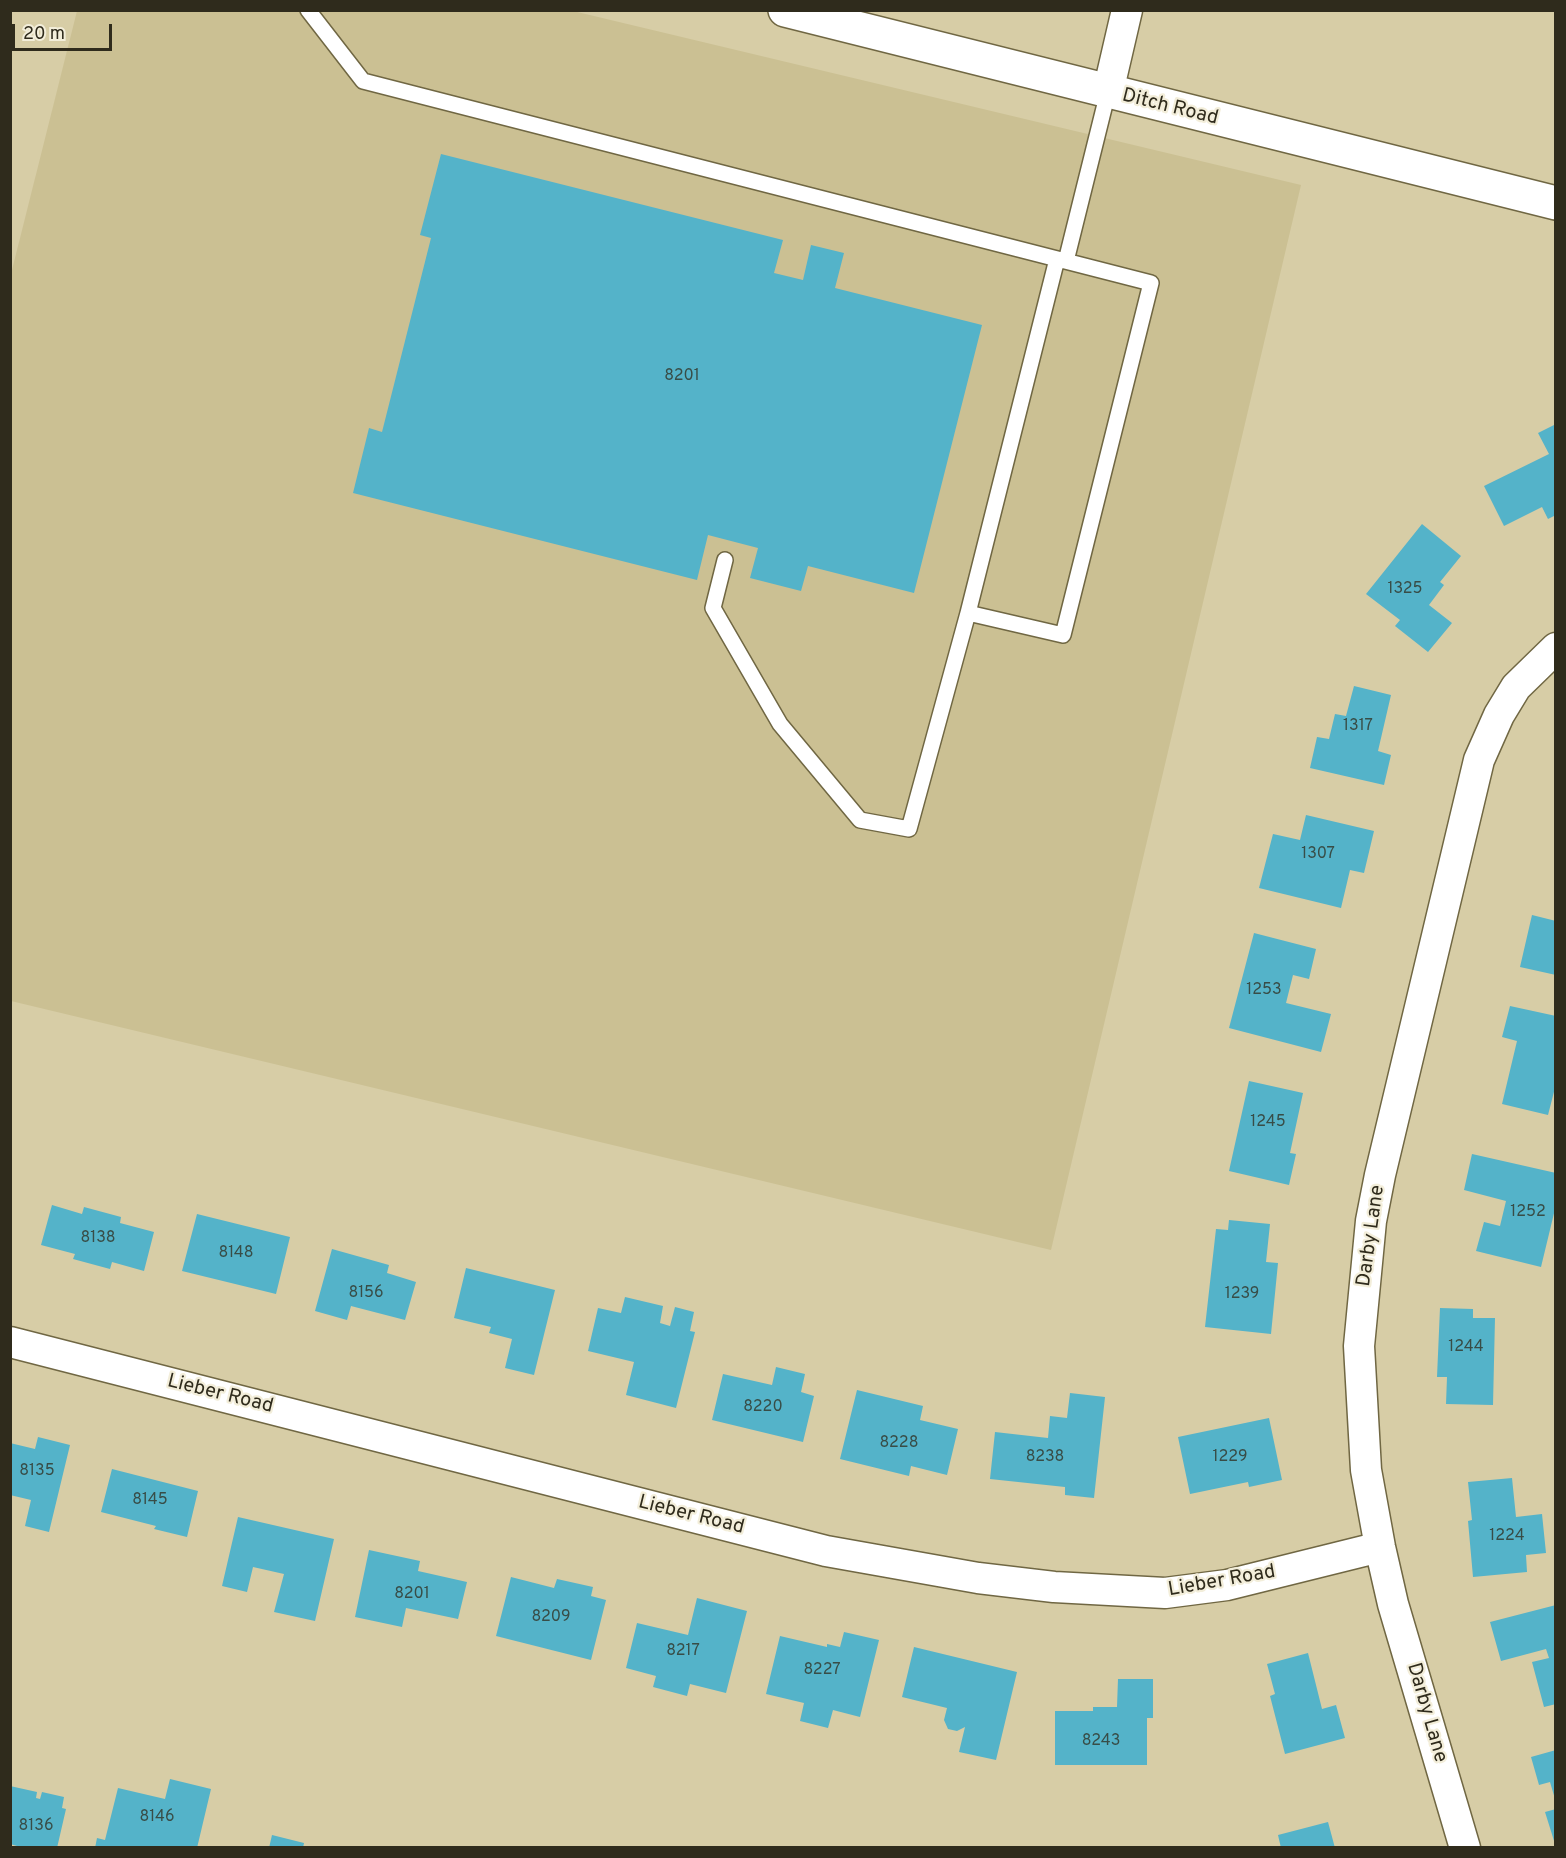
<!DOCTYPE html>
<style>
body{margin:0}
#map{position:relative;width:1566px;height:1858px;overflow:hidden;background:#d7cda6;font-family:Overpass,sans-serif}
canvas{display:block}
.frame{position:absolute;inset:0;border:12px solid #2f2b1c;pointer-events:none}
.scale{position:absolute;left:12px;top:24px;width:100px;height:27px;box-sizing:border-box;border:3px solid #2f2b1c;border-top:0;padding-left:8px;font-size:18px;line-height:21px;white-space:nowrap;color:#2f2b1c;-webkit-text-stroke:4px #f3eeda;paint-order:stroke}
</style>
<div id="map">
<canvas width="1566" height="1858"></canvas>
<div class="frame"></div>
<div class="scale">20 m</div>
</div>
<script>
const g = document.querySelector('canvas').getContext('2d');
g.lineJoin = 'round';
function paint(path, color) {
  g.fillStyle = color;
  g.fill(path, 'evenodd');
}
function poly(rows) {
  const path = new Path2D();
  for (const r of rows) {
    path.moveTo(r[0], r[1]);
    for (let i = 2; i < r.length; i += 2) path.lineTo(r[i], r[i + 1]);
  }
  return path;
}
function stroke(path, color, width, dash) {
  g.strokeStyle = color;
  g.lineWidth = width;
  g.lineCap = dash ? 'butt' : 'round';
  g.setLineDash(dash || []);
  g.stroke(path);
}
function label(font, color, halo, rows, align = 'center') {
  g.font = font + ' Overpass,sans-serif';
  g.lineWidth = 4.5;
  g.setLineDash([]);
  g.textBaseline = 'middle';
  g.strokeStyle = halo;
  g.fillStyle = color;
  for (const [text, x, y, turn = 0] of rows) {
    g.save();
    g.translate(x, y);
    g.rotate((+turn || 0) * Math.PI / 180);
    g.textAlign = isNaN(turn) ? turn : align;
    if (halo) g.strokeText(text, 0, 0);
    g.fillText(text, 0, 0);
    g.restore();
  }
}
const built = poly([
 [77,11,573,11,1301,185,1051,1250,11,1001,11,274]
]);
const building = poly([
 [441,154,783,240,774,273,803,280,811,245,844,253,835,288,982,325,914,593,808,566,801,591,750,578,758,548,708,535,697,580,353,493,369,428,382,432,431,238,420,235],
 [1556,424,1556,515,1548,519,1542,507,1504,526,1484,486,1549,454,1538,433],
 [1422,524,1461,556,1440,582,1444,585,1429,605,1452,623,1428,652,1395,626,1400,620,1366,594],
 [1354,686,1391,695,1378,751,1391,755,1384,785,1310,768,1317,737,1329,739,1335,714,1346,716],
 [1306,815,1374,831,1364,873,1350,870,1341,908,1259,888,1273,834,1300,840],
 [1532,915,1556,921,1556,975,1520,967],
 [1254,933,1316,949,1309,979,1293,975,1286,1003,1331,1014,1321,1052,1229,1028],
 [1510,1006,1556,1016,1556,1084,1548,1115,1502,1104,1517,1041,1502,1037],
 [1249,1081,1303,1093,1290,1153,1296,1154,1289,1185,1229,1171],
 [1472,1154,1556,1173,1556,1205,1541,1267,1476,1251,1484,1222,1500,1226,1506,1201,1464,1190],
 [52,1205,82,1214,84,1207,121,1217,120,1223,154,1232,144,1271,112,1262,110,1269,73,1259,75,1254,41,1245],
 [197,1214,290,1237,276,1294,182,1271],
 [1229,1220,1270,1224,1266,1262,1278,1263,1271,1334,1205,1327,1216,1229,1228,1230],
 [332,1249,389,1265,387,1273,416,1282,405,1320,351,1306,347,1320,315,1311],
 [466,1268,555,1290,534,1375,505,1368,512,1339,489,1333,491,1327,454,1318],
 [625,1297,663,1306,660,1323,670,1326,675,1307,694,1312,690,1331,695,1332,676,1408,626,1395,634,1362,588,1351,598,1308,621,1313],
 [1440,1308,1473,1309,1473,1318,1495,1318,1493,1405,1446,1404,1447,1377,1437,1377],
 [776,1367,805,1374,801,1392,814,1396,803,1442,712,1420,723,1374,772,1385],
 [857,1390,923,1406,920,1420,958,1429,947,1475,911,1466,909,1476,840,1459],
 [1070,1393,1105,1397,1094,1498,1065,1495,1065,1487,990,1479,995,1432,1048,1438,1050,1416,1067,1418],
 [1269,1418,1282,1480,1249,1487,1248,1482,1190,1494,1178,1437],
 [38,1437,70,1445,49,1532,25,1526,31,1500,10,1495,10,1443,35,1449],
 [112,1469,198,1491,187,1537,154,1529,156,1526,101,1512],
 [1512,1478,1516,1517,1542,1514,1546,1553,1526,1555,1527,1572,1473,1577,1468,1521,1472,1520,1468,1482],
 [238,1517,334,1539,315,1621,274,1612,284,1574,253,1567,247,1592,222,1586],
 [369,1550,420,1561,418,1571,467,1582,458,1619,406,1608,402,1627,355,1617],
 [511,1577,554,1588,557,1579,593,1587,591,1596,606,1600,591,1660,496,1636],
 [697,1598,747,1611,726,1693,690,1684,687,1696,653,1687,656,1676,626,1668,637,1623,688,1635],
 [1556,1605,1556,1704,1544,1707,1532,1662,1549,1658,1546,1649,1501,1661,1490,1622],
 [844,1632,879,1640,860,1717,833,1710,828,1728,800,1721,804,1703,766,1694,780,1636,827,1647,827,1644,840,1647],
 [914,1647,1017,1672,996,1760,959,1752,965,1727,957,1731,948,1729,944,1720,947,1708,902,1697],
 [1308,1653,1322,1709,1336,1705,1345,1738,1285,1754,1270,1696,1275,1694,1267,1664],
 [1118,1679,1153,1679,1153,1718,1147,1718,1147,1765,1055,1765,1055,1711,1093,1711,1093,1707,1117,1707],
 [1556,1750,1556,1799,1555,1799,1550,1782,1539,1785,1531,1757],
 [170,1779,211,1789,197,1848,95,1848,97,1838,105,1840,118,1788,165,1799],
 [10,1786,37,1792,36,1798,40,1799,42,1792,64,1797,62,1808,66,1809,57,1848,24,1848,10,1844],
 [1556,1809,1556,1844,1555,1844,1545,1812],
 [1328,1822,1335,1848,1281,1848,1278,1835],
 [272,1835,304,1843,303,1848,269,1848]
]);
const service = poly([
 [308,10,363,81,1151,283,1063,635,968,613,909,829,860,820,780,724,713,608,725,560],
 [1066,261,1108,92],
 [968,613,1057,259]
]);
const minor = poly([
 [1108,92,1127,10],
 [10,1342,826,1551,978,1578,1054,1587,1165,1593,1227,1585,1380,1547],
 [1465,1848,1393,1604,1380,1547,1366,1470,1359,1346,1371,1221,1380,1175,1479,760,1499,715,1516,687,1556,648]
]);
const secondary = poly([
 [785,10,1556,203]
]);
const numberNames = [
 ["8201",682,377],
 ["1325",1405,590],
 ["1317",1358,727],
 ["1307",1318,855],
 ["1253",1264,991],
 ["1245",1268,1123],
 ["1252",1528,1213],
 ["8138",98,1239],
 ["8148",236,1254],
 ["8156",366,1294],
 ["1239",1242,1295],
 ["1244",1466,1348],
 ["8220",763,1408],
 ["8228",899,1444],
 ["8238",1045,1458],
 ["1229",1230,1458],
 ["8135",37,1472],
 ["8145",150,1501],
 ["1224",1507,1537],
 ["8201",412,1595],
 ["8209",551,1618],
 ["8217",683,1652],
 ["8227",822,1671],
 ["8243",1101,1742],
 ["8146",157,1818],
 ["8136",36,1827]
];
const streetNames = [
 ["Ditch Road",1170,108,14],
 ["Darby Lane",1372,1236,-82],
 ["Lieber Road",220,1395,14],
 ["Lieber Road",691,1516,14],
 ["Lieber Road",1222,1582,-10],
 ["Darby Lane",1426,1713,74]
];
paint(built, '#cbc093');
paint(building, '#54b3c9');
stroke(service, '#706743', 18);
stroke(minor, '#706743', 33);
stroke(secondary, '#706743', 36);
stroke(service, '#fff', 15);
stroke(minor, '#fff', 30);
stroke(secondary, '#fff', 33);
label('16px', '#384d47', null, numberNames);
label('20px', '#2f2b1c', '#f3eeda', streetNames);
</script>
